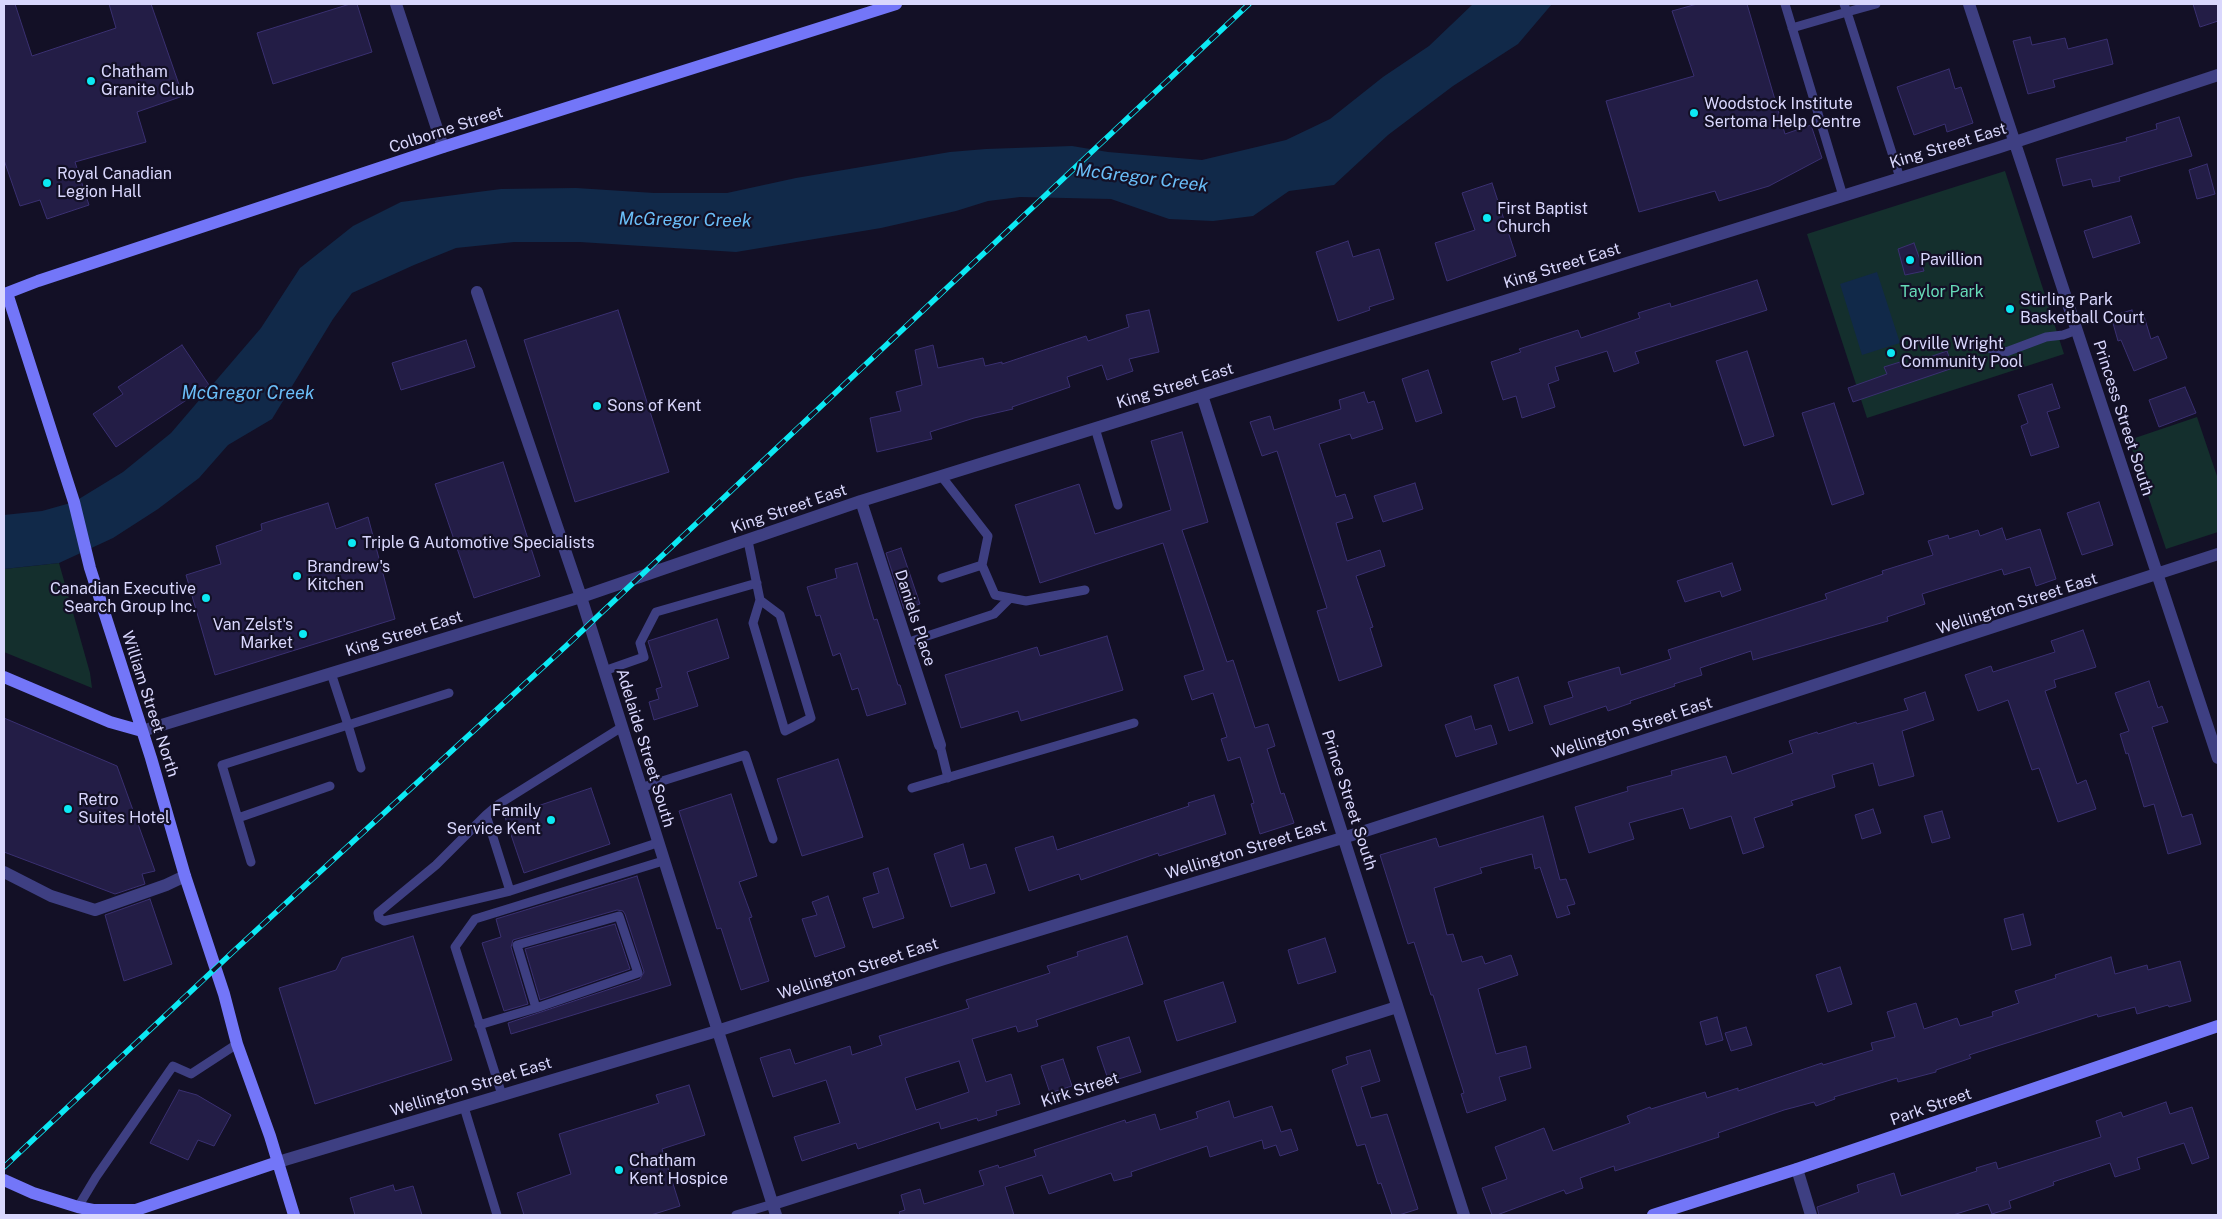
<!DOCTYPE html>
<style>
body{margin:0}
#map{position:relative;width:2222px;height:1219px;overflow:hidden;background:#131026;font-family:"Public Sans",sans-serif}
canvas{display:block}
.frame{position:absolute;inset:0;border:5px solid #d9d7fd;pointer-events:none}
</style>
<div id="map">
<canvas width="2222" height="1219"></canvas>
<div class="frame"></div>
</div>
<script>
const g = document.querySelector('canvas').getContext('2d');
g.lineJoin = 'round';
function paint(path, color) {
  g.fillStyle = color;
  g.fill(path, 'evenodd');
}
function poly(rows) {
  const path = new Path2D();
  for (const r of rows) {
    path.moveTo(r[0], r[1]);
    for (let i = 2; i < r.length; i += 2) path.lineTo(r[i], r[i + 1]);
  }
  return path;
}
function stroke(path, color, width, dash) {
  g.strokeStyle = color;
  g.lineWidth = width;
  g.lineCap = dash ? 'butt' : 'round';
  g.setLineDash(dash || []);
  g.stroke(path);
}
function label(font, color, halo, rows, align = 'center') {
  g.font = font + ' "Public Sans",sans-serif';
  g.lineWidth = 4.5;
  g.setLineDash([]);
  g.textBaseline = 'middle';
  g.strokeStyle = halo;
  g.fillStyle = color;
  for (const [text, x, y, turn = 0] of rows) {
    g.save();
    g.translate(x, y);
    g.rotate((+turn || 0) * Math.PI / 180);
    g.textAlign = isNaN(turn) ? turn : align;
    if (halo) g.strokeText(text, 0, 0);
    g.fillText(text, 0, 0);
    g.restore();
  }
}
const green = poly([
 [2005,171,2064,354,1867,418,1807,234],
 [2197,417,2218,479,2218,532,2166,549,2129,440],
 [59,563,90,673,92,688,4,652,4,569]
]);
const water = poly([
 [1473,4,1552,4,1518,44,1453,86,1388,135,1334,185,1289,191,1253,216,1213,221,1169,219,1111,199,1020,197,988,201,956,211,881,228,736,252,580,242,514,242,456,248,414,265,352,293,333,319,272,419,228,445,199,478,158,509,113,538,59,563,4,569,4,515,42,511,74,502,123,472,171,433,261,328,300,268,353,226,401,202,501,189,576,188,654,193,727,193,796,178,950,152,986,149,1072,146,1108,152,1202,160,1286,140,1330,119,1383,77,1429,46],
 [1877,272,1900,343,1862,355,1840,284]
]);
const building = poly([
 [4,4,15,4,32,56,116,28,109,4,151,4,183,96,137,112,146,142,75,162,89,205,47,219,40,200,20,206,4,160,4,4],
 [350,4,357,4,372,52,273,84,257,33,350,4],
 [1697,4,1747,4,1785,134,1811,125,1822,158,1769,186,1719,201,1715,191,1639,212,1606,101,1694,76,1672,11,1697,4],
 [2193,4,2218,4,2218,21,2200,27,2193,4],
 [2030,37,2032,45,2065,38,2068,49,2107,39,2113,64,2053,80,2055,87,2028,94,2013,41,2030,37],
 [1949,69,1955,89,1961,87,1973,123,1947,132,1945,124,1914,135,1897,87,1949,69],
 [2179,117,2192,156,2119,177,2120,181,2093,187,2091,179,2063,186,2056,159,2127,141,2126,138,2157,129,2156,124,2179,117],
 [2207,164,2215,194,2197,199,2189,170,2207,164],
 [1492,183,1516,256,1447,281,1435,243,1475,230,1462,193,1492,183],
 [2131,216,2140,243,2093,258,2084,231,2131,216],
 [1348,241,1353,257,1379,249,1394,299,1369,307,1370,310,1338,321,1316,252,1348,241],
 [1914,243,1924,271,1905,275,1898,249,1914,243],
 [1757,280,1767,310,1635,352,1639,363,1614,372,1607,351,1555,367,1559,380,1548,384,1555,407,1522,418,1516,396,1503,400,1491,362,1521,352,1519,349,1578,330,1581,338,1640,318,1638,313,1670,303,1671,307,1757,280],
 [618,310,669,472,575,502,524,340,618,310],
 [1149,310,1159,352,1129,359,1133,371,1107,380,1102,365,1067,377,1070,387,1012,407,1013,409,974,418,930,432,932,439,877,452,870,418,901,411,896,392,922,385,915,350,933,345,938,368,983,358,985,366,1002,362,1002,364,1086,336,1088,341,1129,327,1126,315,1149,310],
 [2132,310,2133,315,2143,313,2151,339,2158,336,2167,358,2134,371,2121,340,2118,341,2111,316,2132,310],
 [466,340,475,367,401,390,392,363,466,340],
 [182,345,209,385,116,447,93,414,123,394,118,387,182,345],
 [1747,351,1774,436,1744,446,1716,361,1747,351],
 [1947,351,1953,368,1853,402,1848,388,1887,374,1884,367,1900,362,1901,367,1947,351],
 [1428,370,1442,413,1416,422,1402,379,1428,370],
 [2052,384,2060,408,2047,412,2059,447,2031,456,2021,426,2028,423,2018,395,2052,384],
 [2185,387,2196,413,2159,427,2149,400,2185,387],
 [1364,392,1368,403,1374,401,1383,429,1352,439,1350,434,1319,444,1336,497,1345,494,1353,518,1336,523,1347,561,1380,550,1385,566,1356,576,1373,627,1370,628,1382,666,1339,681,1317,611,1327,608,1277,451,1262,456,1250,422,1270,416,1274,430,1341,409,1339,400,1364,392],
 [1834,403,1864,494,1832,505,1802,413,1834,403],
 [1182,432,1208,522,1182,530,1227,662,1233,660,1255,728,1268,724,1275,746,1267,749,1281,794,1284,793,1294,823,1260,834,1251,804,1254,803,1240,757,1228,761,1221,739,1227,737,1213,693,1192,700,1184,676,1204,670,1163,543,1040,583,1015,505,1079,484,1095,534,1171,510,1151,441,1182,432],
 [503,462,540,576,474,598,435,484,503,462],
 [1415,483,1423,509,1383,522,1374,496,1415,483],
 [2099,502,2113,545,2082,555,2067,513,2099,502],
 [328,503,336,529,368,517,395,619,215,675,186,575,221,564,216,546,262,530,261,524,328,503],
 [2002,528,2006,540,2040,529,2056,579,2036,586,2030,567,2004,575,2002,569,1922,594,1925,604,1887,617,1888,621,1753,660,1751,651,1700,668,1702,675,1674,684,1675,686,1630,701,1631,703,1608,711,1606,706,1550,725,1544,706,1573,697,1568,682,1619,667,1621,675,1671,659,1668,650,1827,599,1825,594,1883,574,1882,571,1933,555,1928,541,1948,535,1949,539,1978,530,1980,536,2002,528],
 [901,548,920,604,904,609,886,553,901,548],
 [857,563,874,620,877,619,898,685,900,685,906,704,867,716,858,688,852,690,840,653,833,656,820,615,816,616,807,587,837,578,835,569,857,563],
 [1732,563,1741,590,1722,597,1720,591,1685,602,1677,581,1732,563],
 [717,619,729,658,687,672,698,706,654,720,649,702,659,699,656,689,662,687,648,641,717,619],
 [2083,630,2096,667,2054,680,2056,687,2045,691,2077,784,2086,780,2096,809,2058,822,2039,768,2032,770,2008,700,1978,711,1965,675,1991,666,1993,672,2055,652,2051,641,2083,630],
 [1107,636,1123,690,1021,721,1018,711,961,728,945,675,1037,647,1040,656,1107,636],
 [1518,677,1533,723,1509,731,1494,685,1518,677],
 [2149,681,2158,708,2162,706,2168,722,2152,727,2182,817,2192,814,2201,844,2168,854,2154,804,2144,807,2128,753,2126,754,2120,734,2129,731,2115,693,2149,681],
 [1925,692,1934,720,1902,731,1914,776,1879,786,1873,763,1832,775,1835,787,1791,801,1793,805,1754,818,1764,847,1743,854,1731,816,1690,829,1683,808,1629,823,1634,839,1589,853,1575,807,1628,791,1627,787,1672,775,1671,771,1726,756,1732,774,1793,753,1789,741,1817,732,1818,734,1856,722,1857,724,1908,710,1904,699,1925,692],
 [1471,716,1475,730,1491,725,1497,744,1456,757,1445,725,1471,716],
 [4,718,117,766,155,871,142,874,145,884,115,894,4,852,4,718],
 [838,759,863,837,802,856,777,779,838,759],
 [591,788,610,844,524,873,505,817,591,788],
 [731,794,757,876,739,882,752,917,749,918,769,981,741,990,721,928,717,929,679,811,731,794],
 [1214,795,1226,834,1159,856,1158,853,1081,880,1079,874,1029,891,1015,848,1053,836,1057,850,1189,806,1188,803,1214,795],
 [1873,809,1881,833,1862,839,1855,815,1873,809],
 [1942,811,1950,838,1932,843,1924,816,1942,811],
 [1543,816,1560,880,1566,879,1575,904,1567,906,1570,914,1557,918,1540,867,1535,869,1532,854,1480,868,1482,873,1434,888,1447,935,1453,934,1462,962,1482,956,1485,964,1511,955,1518,975,1478,989,1496,1054,1526,1046,1531,1068,1499,1077,1506,1100,1467,1113,1461,1094,1464,1093,1433,995,1431,995,1414,942,1408,944,1380,855,1436,838,1439,847,1543,816],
 [963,844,970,869,986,864,995,893,951,907,934,854,963,844],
 [888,868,904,918,873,928,863,898,879,893,873,873,888,868],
 [637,876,671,985,511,1034,508,1023,640,979,644,972,625,914,623,911,617,910,513,940,511,947,528,1004,504,1011,482,943,501,937,496,919,637,876],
 [828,896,845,947,815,957,802,919,817,915,812,902,828,896],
 [150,899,172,964,124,981,105,915,150,899],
 [2023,914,2031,945,2012,950,2004,919,2023,914],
 [615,924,630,969,540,1000,525,949,615,924],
 [413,936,452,1060,315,1104,279,988,336,970,342,958,413,936],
 [1127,936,1143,984,1036,1020,1038,1026,1018,1032,1016,1026,972,1039,986,1082,1011,1074,1020,1104,996,1111,997,1115,978,1121,977,1118,941,1129,939,1122,858,1149,856,1143,802,1161,794,1137,840,1123,826,1080,773,1097,760,1058,790,1049,795,1064,850,1046,852,1055,882,1045,879,1036,969,1008,966,1000,1050,973,1047,966,1078,956,1077,952,1127,936],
 [959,1061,969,1092,916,1110,905,1078,959,1061],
 [1325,938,1336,972,1298,984,1288,950,1325,938],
 [2111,957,2115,974,2147,965,2148,970,2180,961,2191,1001,2169,1007,2168,1005,2137,1014,2135,1007,2098,1017,2097,1014,1969,1055,1971,1058,1936,1070,1936,1072,1898,1082,1897,1078,1834,1097,1835,1099,1816,1106,1814,1102,1784,1110,1718,1133,1719,1137,1615,1171,1614,1166,1580,1178,1583,1188,1566,1194,1564,1190,1497,1215,1492,1215,1482,1188,1507,1179,1495,1147,1544,1128,1553,1151,1630,1123,1627,1116,1650,1107,1651,1109,1705,1092,1707,1098,1738,1088,1738,1091,1822,1063,1823,1065,1873,1050,1871,1043,1895,1037,1887,1012,1916,1003,1924,1029,1957,1018,1960,1026,1993,1016,1992,1012,2019,1003,2015,991,2056,978,2055,975,2111,957],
 [1840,967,1852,1004,1828,1012,1816,975,1840,967],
 [1223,982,1236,1022,1177,1041,1164,1001,1223,982],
 [1717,1017,1723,1040,1706,1045,1700,1022,1717,1017],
 [1746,1027,1752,1045,1731,1051,1725,1033,1746,1027],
 [1129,1037,1141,1072,1109,1082,1097,1047,1129,1037],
 [1370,1050,1380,1081,1361,1087,1371,1118,1387,1114,1418,1209,1399,1215,1392,1215,1381,1183,1378,1184,1365,1144,1357,1146,1332,1070,1348,1064,1346,1057,1370,1050],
 [1063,1059,1072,1086,1050,1093,1041,1066,1063,1059],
 [689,1085,705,1135,662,1149,680,1206,651,1215,524,1215,517,1193,571,1174,559,1134,659,1103,656,1095,689,1085],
 [179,1090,197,1095,231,1115,214,1146,198,1140,188,1160,150,1143,179,1090],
 [1229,1101,1234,1118,1272,1106,1281,1132,1291,1129,1298,1150,1280,1156,1276,1145,1264,1149,1262,1140,1210,1157,1207,1146,1131,1172,1132,1176,1114,1181,1111,1173,1049,1194,1042,1175,1005,1187,1014,1215,900,1215,899,1212,905,1210,901,1195,920,1189,924,1204,984,1185,979,1171,998,1165,999,1168,1036,1156,1034,1150,1125,1120,1126,1123,1155,1114,1160,1130,1198,1118,1196,1112,1229,1101],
 [2166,1102,2170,1114,2192,1107,2209,1158,2192,1164,2184,1143,2137,1158,2140,1169,2115,1177,2110,1163,2053,1182,2054,1185,2009,1201,2011,1208,1992,1214,1988,1204,1953,1215,1819,1215,1817,1207,1859,1192,1857,1185,1894,1173,1901,1196,1977,1171,1976,1168,1996,1162,1998,1169,2101,1137,2096,1121,2121,1112,2123,1117,2166,1102],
 [393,1185,395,1191,413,1186,422,1215,355,1215,350,1198,393,1185]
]);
const lane = poly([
 [1785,4,1843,196],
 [1844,4,1847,12,1876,4],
 [1792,28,1847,12,1900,178],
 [1958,341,2006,352,2046,337,2063,335,2077,330],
 [1095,428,1118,505],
 [942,477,988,536,982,565,942,578],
 [748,541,760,600,753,623,785,731,811,718,780,615,760,600],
 [982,565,995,595,1026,601,1085,590],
 [906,643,994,614,1010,598],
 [604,671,644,657,640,643,656,612,757,583],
 [331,673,348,725,449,693],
 [940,745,948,778],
 [640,788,745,755,773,839],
 [912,788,1134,723],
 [486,815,510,891,384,921,379,918,378,913,436,865,486,815,499,804,622,727],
 [238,818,330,786],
 [251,862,222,765,348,725,361,768],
 [510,891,657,843],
 [479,1025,536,1008,638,973,619,916,517,945,536,1008],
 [502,1095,455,947,475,919,663,861],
 [464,1107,497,1215],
 [78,1207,96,1177,173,1066,191,1074,237,1044],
 [736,1215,773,1204]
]);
const street = poly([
 [396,4,443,147],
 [1969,4,2218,758],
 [477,292,581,597,776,1215],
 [1202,395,1464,1215],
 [861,501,940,745],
 [142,731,581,597,861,501,1997,148,2218,75],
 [4,872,51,896,95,910,166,885,185,876],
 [278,1162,717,1031,944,959,1362,832,2218,554],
 [1797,1169,1811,1215],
 [773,1204,1397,1007]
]);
const secondary = poly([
 [4,677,110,722,142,731],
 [4,1180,33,1193,78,1207,93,1210,136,1210,278,1162],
 [294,1215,270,1136,237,1044,224,994,185,876,151,758,90,568,74,502,7,293,38,281,443,147,896,4],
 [1653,1215,1797,1169,2218,1026]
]);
const rail = poly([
 [4,1167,236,949,566,646,1249,4]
]);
const markers = [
 [91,81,5,"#0ce9f4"],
 [1694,113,5,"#0ce9f4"],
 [47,183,5,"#0ce9f4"],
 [1487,218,5,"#0ce9f4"],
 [1910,260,5,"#0ce9f4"],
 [2010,309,5,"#0ce9f4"],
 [1891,353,5,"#0ce9f4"],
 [597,406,5,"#0ce9f4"],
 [352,543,5,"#0ce9f4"],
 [297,576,5,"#0ce9f4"],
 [206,598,5,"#0ce9f4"],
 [303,634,5,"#0ce9f4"],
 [68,809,5,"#0ce9f4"],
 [551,820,5,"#0ce9f4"],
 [619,1170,5,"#0ce9f4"]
];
const poiNames = [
 ["Chatham",101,72],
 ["Granite Club",101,90],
 ["Woodstock Institute",1704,104],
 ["Sertoma Help Centre",1704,122],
 ["Royal Canadian",57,174],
 ["Legion Hall",57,192],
 ["First Baptist",1497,209],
 ["Church",1497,227],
 ["Pavillion",1920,260],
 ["Stirling Park",2020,300],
 ["Basketball Court",2020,318],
 ["Orville Wright",1901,344],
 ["Community Pool",1901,362],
 ["Sons of Kent",607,406],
 ["Triple G Automotive Specialists",362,543],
 ["Brandrew's",307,567],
 ["Kitchen",307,585],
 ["Canadian Executive",196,589,"right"],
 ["Search Group Inc.",196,607,"right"],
 ["Van Zelst's",293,625,"right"],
 ["Market",293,643,"right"],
 ["Retro",78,800],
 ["Suites Hotel",78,818],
 ["Family",541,811,"right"],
 ["Service Kent",541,829,"right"],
 ["Chatham",629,1161],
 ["Kent Hospice",629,1179]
];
const streetNames = [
 ["Colborne Street",446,130,-18],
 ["King Street East",1948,146,-17],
 ["King Street East",1562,266,-17],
 ["King Street East",1175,386,-17],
 ["Princess Street South",2123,418,72],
 ["King Street East",789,509,-19],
 ["Wellington Street East",2017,604,-18],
 ["Daniels Place",915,618,72],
 ["King Street East",404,634,-17],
 ["William Street North",150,704,72],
 ["Wellington Street East",1632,728,-18],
 ["Adelaide Street South",645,748,73],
 ["Prince Street South",1349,800,72],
 ["Wellington Street East",1246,850,-17],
 ["Wellington Street East",858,969,-18],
 ["Wellington Street East",471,1087,-17],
 ["Kirk Street",1080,1090,-18],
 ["Park Street",1931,1107,-19]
];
const parkNames = [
 ["Taylor Park",1942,292]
];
const waterNames = [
 ["McGregor Creek",1142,178,7],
 ["McGregor Creek",685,220,1],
 ["McGregor Creek",248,393]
];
paint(green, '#142f2d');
paint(water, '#112949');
paint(building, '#231d46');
stroke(building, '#3a3071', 1);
stroke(lane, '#3e3f82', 9);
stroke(street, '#3e3f82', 12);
stroke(secondary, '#7376f8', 12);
stroke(rail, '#0ce9f4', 5.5);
stroke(rail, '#131026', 4, [11]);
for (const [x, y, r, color] of markers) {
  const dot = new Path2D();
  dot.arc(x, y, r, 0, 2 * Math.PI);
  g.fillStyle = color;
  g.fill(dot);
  stroke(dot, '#131026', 2);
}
label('16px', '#d9d7fd', '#131026', poiNames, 'left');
label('16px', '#d9d7fd', '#131026', streetNames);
label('16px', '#66dab7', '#131026', parkNames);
label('italic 18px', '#6abef8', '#131026', waterNames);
</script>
